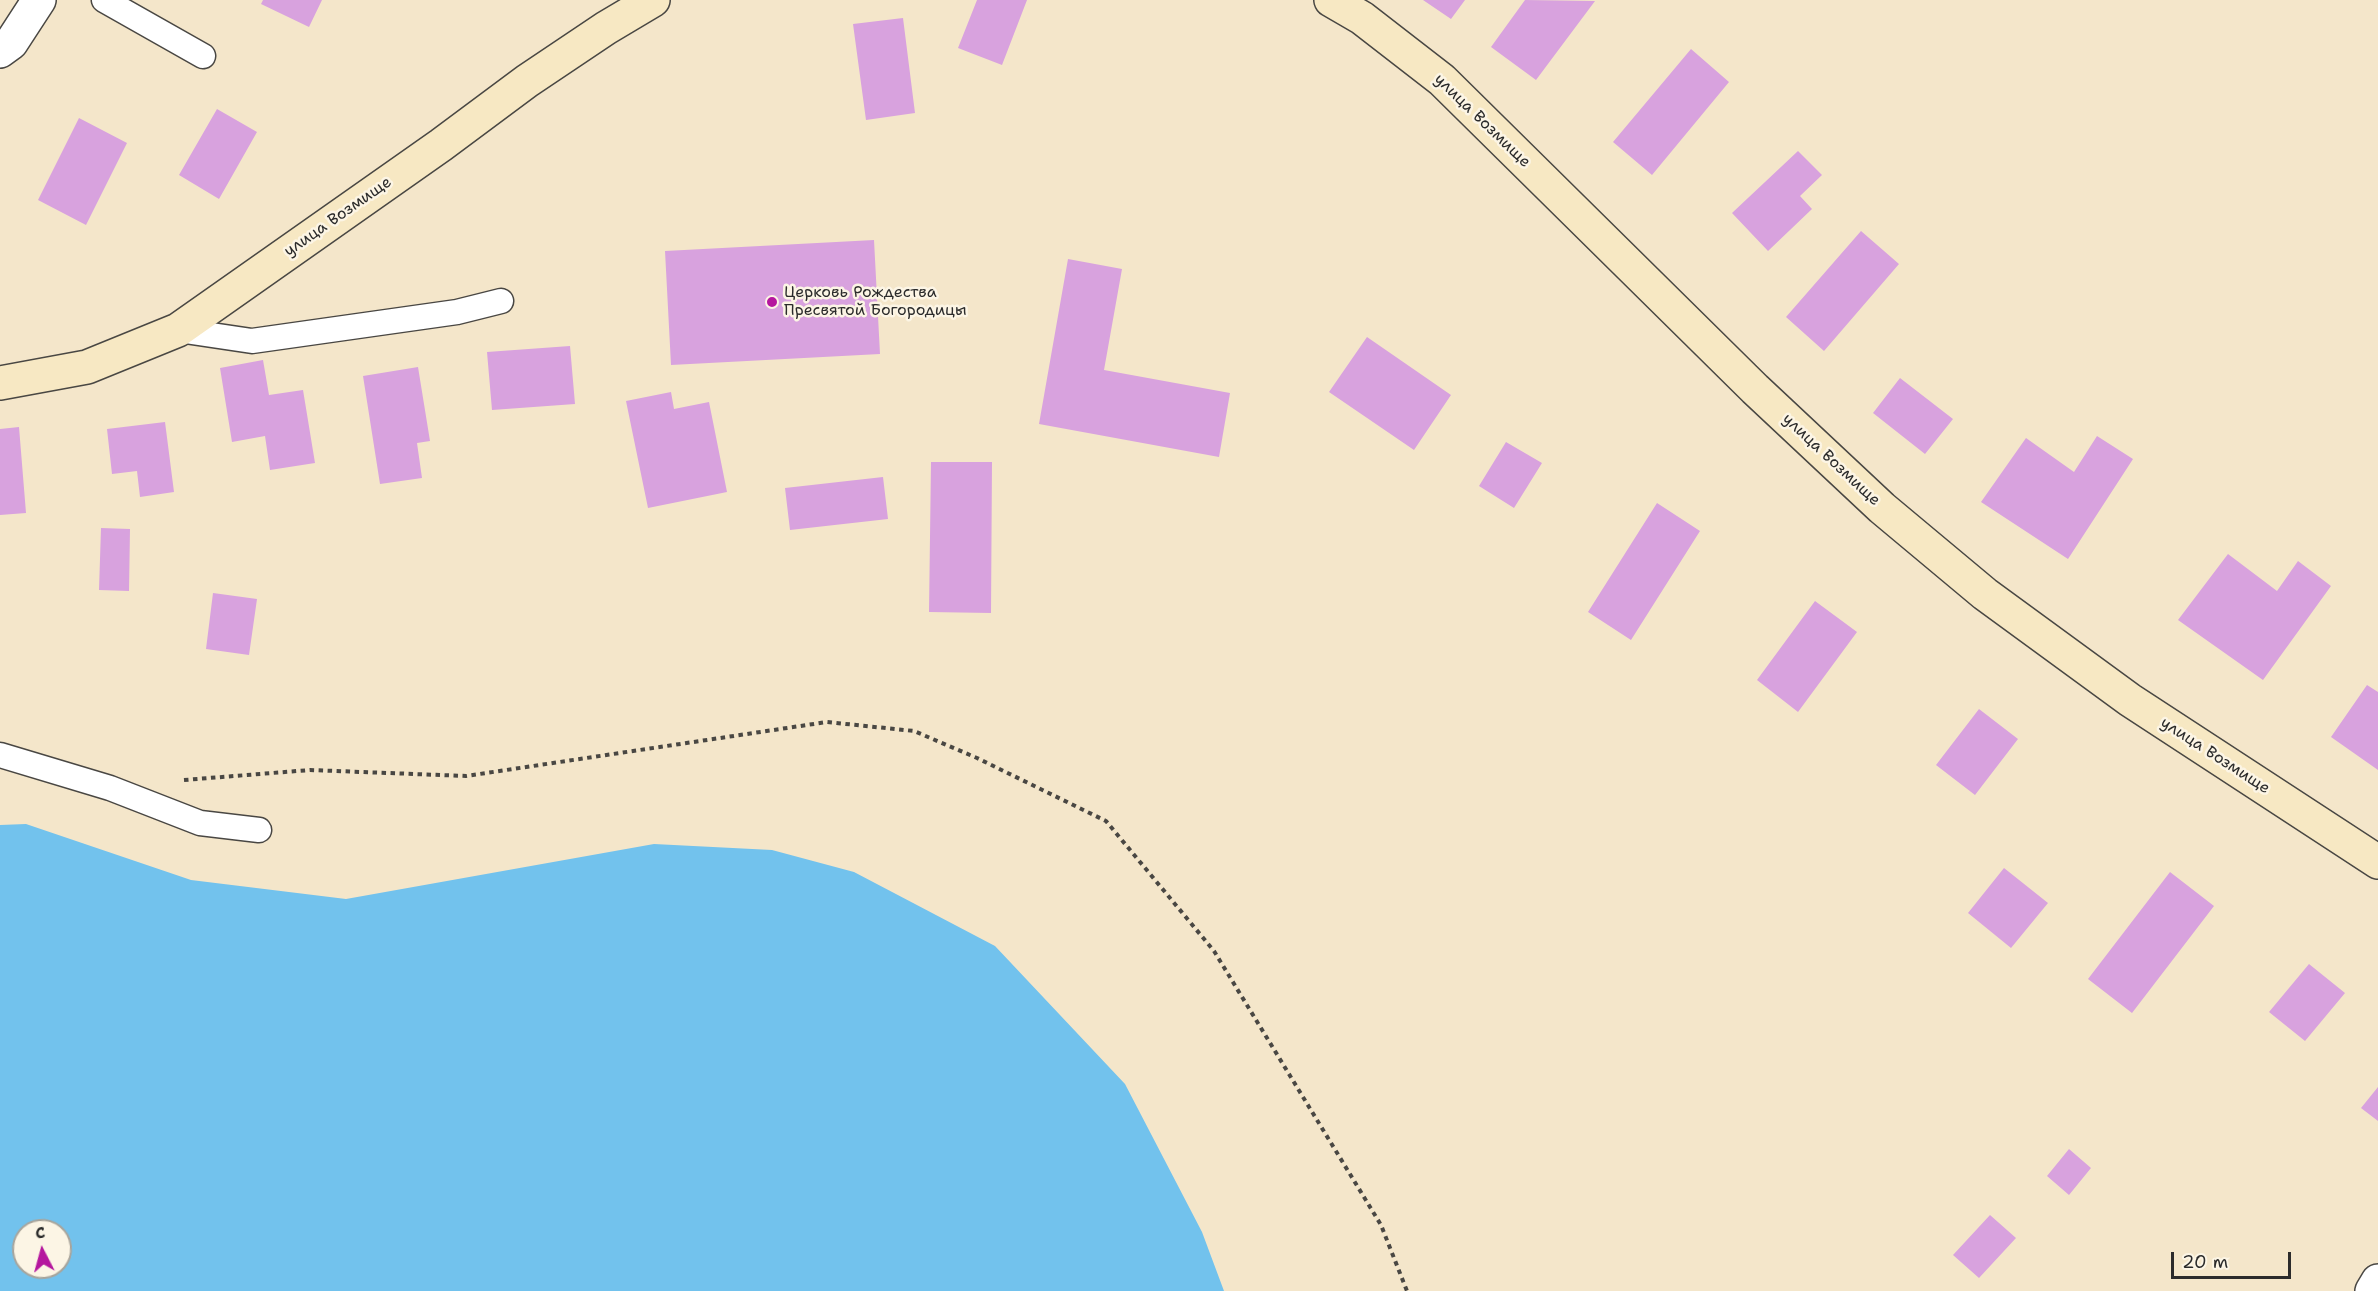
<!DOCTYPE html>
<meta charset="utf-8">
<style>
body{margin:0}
#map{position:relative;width:2378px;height:1291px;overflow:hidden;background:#f4e6ca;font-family:"Shantell Sans",sans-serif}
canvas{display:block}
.north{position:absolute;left:12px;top:1219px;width:60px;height:60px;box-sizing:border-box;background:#fcf5e5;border:2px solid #a8a49b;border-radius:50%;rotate:354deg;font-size:16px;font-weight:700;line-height:24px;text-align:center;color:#2b2b2b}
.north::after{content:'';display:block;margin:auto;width:21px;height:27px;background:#b5179e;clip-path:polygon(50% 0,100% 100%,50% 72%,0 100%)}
.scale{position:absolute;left:2171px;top:1252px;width:120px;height:27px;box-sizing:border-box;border:3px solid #2b2b2b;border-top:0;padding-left:8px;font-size:18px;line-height:21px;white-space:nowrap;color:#2b2b2b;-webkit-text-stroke:4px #fcf5e5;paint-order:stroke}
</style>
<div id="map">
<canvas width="2378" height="1291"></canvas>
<div class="north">С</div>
<div class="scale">20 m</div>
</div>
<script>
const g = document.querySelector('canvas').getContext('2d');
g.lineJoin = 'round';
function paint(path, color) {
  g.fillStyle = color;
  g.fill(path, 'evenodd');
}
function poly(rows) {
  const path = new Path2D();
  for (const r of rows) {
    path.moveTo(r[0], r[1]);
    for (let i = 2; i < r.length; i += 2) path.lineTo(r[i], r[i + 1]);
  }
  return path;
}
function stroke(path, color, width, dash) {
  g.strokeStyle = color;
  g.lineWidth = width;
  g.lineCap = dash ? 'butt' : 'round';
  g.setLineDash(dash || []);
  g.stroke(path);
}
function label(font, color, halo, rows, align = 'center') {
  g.font = font + ' "Shantell Sans",sans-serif';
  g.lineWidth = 5;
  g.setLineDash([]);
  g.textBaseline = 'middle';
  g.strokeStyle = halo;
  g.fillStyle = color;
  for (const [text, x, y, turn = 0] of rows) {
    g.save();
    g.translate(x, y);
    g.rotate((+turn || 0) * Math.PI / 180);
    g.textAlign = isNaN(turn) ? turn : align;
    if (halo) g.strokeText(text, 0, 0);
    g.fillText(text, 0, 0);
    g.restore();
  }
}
const water = poly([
 [26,824,191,880,346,899,654,844,772,850,854,872,995,946,1125,1084,1202,1232,1224,1291,0,1291,0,825],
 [24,1231,60,1231,60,1267,24,1267]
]);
const building = poly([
 [263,0,322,0,309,27,261,4],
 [977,0,1027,0,1002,65,958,48],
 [1423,0,1465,0,1451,19],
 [1525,0,1595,1,1536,80,1491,47],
 [903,18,915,113,866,120,853,24],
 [1691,49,1729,82,1652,175,1613,142],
 [217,109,257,132,219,199,179,175],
 [79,118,127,143,86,225,38,200],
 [1798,151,1822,175,1800,196,1812,209,1768,251,1732,213],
 [1861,231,1899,264,1824,351,1786,317],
 [874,240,880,354,671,365,665,251],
 [1068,259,1122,269,1104,370,1230,393,1219,457,1039,424],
 [1367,337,1451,395,1414,450,1329,392],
 [570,346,575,404,492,410,487,352],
 [263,360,269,395,303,390,315,463,270,470,265,436,232,442,220,368],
 [418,367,430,441,417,443,422,478,380,484,363,376],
 [1900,378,1953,419,1925,454,1873,413],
 [671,392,674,409,709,402,727,492,648,508,626,401],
 [165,422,174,492,140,497,137,471,112,474,107,429],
 [19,427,26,513,0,515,0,429],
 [2097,436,2133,459,2068,559,1981,502,2026,438,2074,472],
 [1506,442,1542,463,1514,508,1479,486],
 [931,462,992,462,991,613,929,612],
 [883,477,888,519,790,530,785,488],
 [1657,503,1700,531,1631,640,1588,612],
 [101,528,130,529,129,591,99,590],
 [2228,554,2277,591,2298,561,2331,586,2263,680,2178,620],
 [213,593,257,599,249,655,206,649],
 [1815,601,1857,632,1798,712,1757,680],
 [2367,685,2378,692,2378,770,2331,737],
 [1979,709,2018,739,1975,795,1936,765],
 [2004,868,2048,903,2011,948,1968,913],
 [2170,872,2214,906,2132,1013,2088,979],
 [2309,964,2345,993,2305,1041,2269,1012],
 [2378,1087,2378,1121,2361,1108],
 [2069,1149,2091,1168,2069,1195,2047,1176],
 [1990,1215,2016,1238,1979,1278,1953,1255]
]);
const path = poly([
 [184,780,310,770,466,776,827,722,914,731,977,758,1106,821,1214,951,1381,1225,1407,1291]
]);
const lane = poly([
 [104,0,203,56],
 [178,330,252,341,457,312,501,301],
 [0,755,110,788,200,823,259,830]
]);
const street = poly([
 [0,51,11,43,39,0],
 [2372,1291,2378,1281]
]);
const secondary = poly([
 [1331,0,1362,18,1442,80,1755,389,1882,508,1985,594,2130,700,2378,862],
 [0,383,87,367,178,330,441,145,527,81,606,28,653,0]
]);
const markers = [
 [772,302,6,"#b5179e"]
];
const streetNames = [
 ["улица Возмище",1482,121,44],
 ["улица Возмище",338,217,-35],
 ["улица Возмище",1831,460,43],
 ["улица Возмище",2215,756,33]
];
const poiNames = [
 ["Церковь Рождества",784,293],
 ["Пресвятой Богородицы",784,311]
];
paint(water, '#72c2ed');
paint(building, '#d8a2de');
stroke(lane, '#494743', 27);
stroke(street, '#494743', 36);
stroke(secondary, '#494743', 36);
stroke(path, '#494743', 4, [4.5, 4.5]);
stroke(lane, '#fff', 24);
stroke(street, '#fff', 33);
stroke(secondary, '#f7e8c3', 33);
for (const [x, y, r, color] of markers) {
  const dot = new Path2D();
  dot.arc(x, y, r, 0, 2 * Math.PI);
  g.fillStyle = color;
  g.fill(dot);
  stroke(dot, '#fcf5e5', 2);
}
label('16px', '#2b2b2b', '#fcf5e5', streetNames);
label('16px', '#2b2b2b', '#fcf5e5', poiNames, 'left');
</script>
